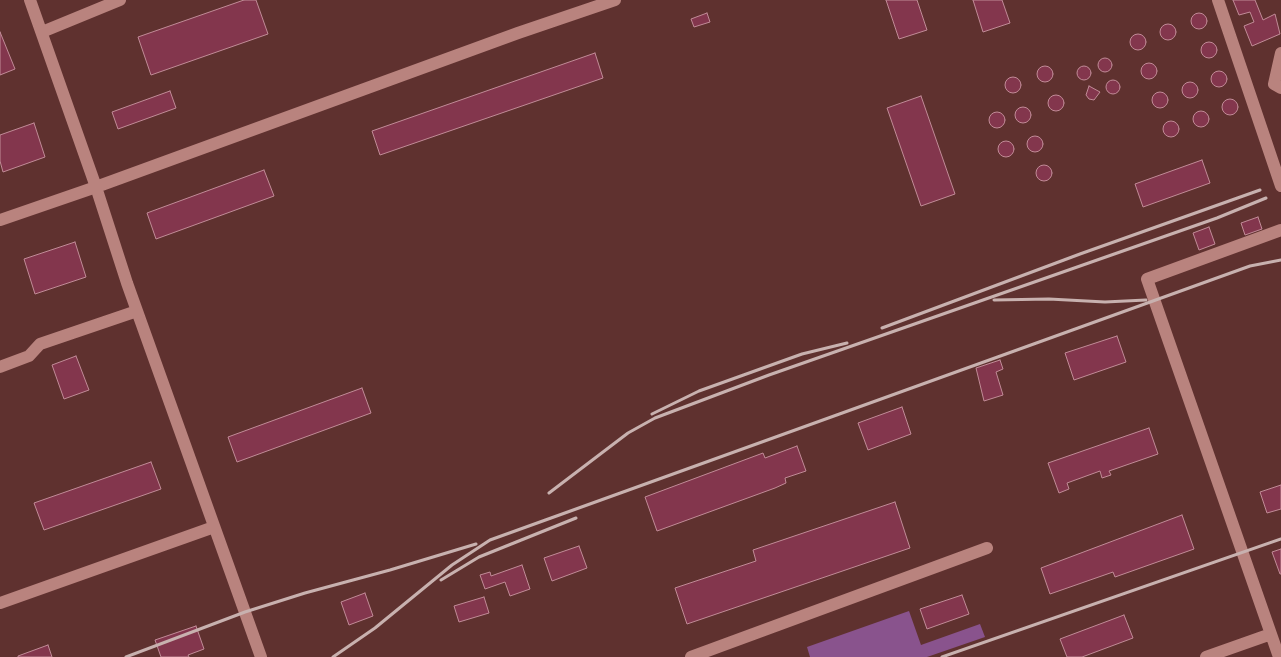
<!DOCTYPE html>
<style>
body{margin:0}
canvas{display:block;background:#5f312f}
</style>
<canvas width="1281" height="657"></canvas>
<script>
const g = document.querySelector('canvas').getContext('2d');
g.lineJoin = 'round';
function paint(path, color) {
  g.fillStyle = color;
  g.fill(path, 'evenodd');
}
function poly(rows) {
  const path = new Path2D();
  for (const r of rows) {
    if (r.length === 3) {
      path.moveTo(r[0] + r[2], r[1]);
      path.arc(r[0], r[1], r[2], 0, 2 * Math.PI);
      continue;
    }
    path.moveTo(r[0], r[1]);
    for (let i = 2; i < r.length; i += 2) path.lineTo(r[i], r[i + 1]);
  }
  return path;
}
function stroke(path, color, width, dash) {
  g.strokeStyle = color;
  g.lineWidth = width;
  g.lineCap = dash ? 'butt' : 'round';
  g.setLineDash(dash || []);
  g.stroke(path);
}
const forest = poly([
 [909,611,921,645,980,624,985,637,927,657,810,657,807,647]
]);
const building = poly([
 [244,0,256,0,268,34,151,75,138,37,244,0],
 [886,0,917,0,927,30,899,39,886,0],
 [973,0,1002,0,1010,23,983,32,973,0],
 [1233,0,1255,0,1263,20,1275,14,1280,34,1252,46,1244,26,1254,22,1250,12,1239,15,1233,0],
 [707,13,710,22,694,27,691,19,707,13],
 [1199,21,8],
 [1168,32,8],
 [0,32,15,69,0,75,0,32],
 [1138,42,8],
 [1209,50,8],
 [595,53,603,78,380,155,372,131,595,53],
 [1105,65,7],
 [1149,71,8],
 [1045,74,8],
 [1084,73,7],
 [1219,79,8],
 [1013,85,8],
 [1113,87,7],
 [1190,90,8],
 [1089,86,1100,92,1094,100,1089,99,1086,95,1089,86],
 [170,91,176,108,118,129,112,112,170,91],
 [1160,100,8],
 [1056,103,8],
 [921,96,955,194,921,206,887,108,921,96],
 [1230,107,8],
 [1023,115,8],
 [1201,119,8],
 [997,120,8],
 [1171,129,8],
 [34,123,45,157,3,172,0,161,0,135,34,123],
 [1035,144,8],
 [1006,149,8],
 [1202,160,1210,183,1143,207,1135,184,1202,160],
 [1044,173,8],
 [264,170,274,196,156,239,147,213,264,170],
 [1258,217,1262,229,1245,235,1241,223,1258,217],
 [1209,227,1215,244,1199,250,1193,233,1209,227],
 [75,242,86,277,35,294,24,259,75,242],
 [1117,336,1126,362,1074,380,1065,353,1117,336],
 [76,356,89,390,64,399,52,365,76,356],
 [1000,360,1003,369,996,372,1003,395,984,401,976,368,1000,360],
 [362,388,371,413,237,462,228,437,362,388],
 [902,407,911,434,868,450,858,423,902,407],
 [1149,428,1158,454,1109,471,1111,475,1102,478,1100,471,1067,483,1069,489,1059,493,1048,463,1149,428],
 [797,446,806,471,785,478,786,483,775,488,657,531,645,497,763,453,765,458,797,446],
 [151,462,161,489,44,530,34,503,151,462],
 [1281,485,1281,509,1267,513,1260,492,1281,485],
 [895,502,910,548,687,624,675,588,756,561,753,550,895,502],
 [1182,515,1194,549,1115,577,1113,572,1050,594,1041,568,1182,515],
 [579,546,587,568,552,581,544,558,579,546],
 [1281,549,1281,574,1280,574,1272,552,1281,549],
 [522,565,530,589,510,596,505,582,485,589,480,575,490,572,491,576,522,565],
 [365,593,373,616,349,625,341,602,365,593],
 [962,595,969,614,927,629,920,609,962,595],
 [484,597,489,613,459,622,454,606,484,597],
 [1124,615,1133,638,1082,657,1067,657,1060,639,1124,615],
 [196,626,204,649,188,655,189,657,161,657,155,640,196,626],
 [48,645,52,657,18,657,18,656,48,645]
]);
const minor = poly([
 [30,0,96,187,518,33,615,0],
 [1218,0,1281,186],
 [42,32,120,0],
 [1281,53,1274,84,1281,88],
 [0,220,96,187,127,283,261,657],
 [0,367,29,356,40,344,137,311],
 [0,603,214,527],
 [691,657,987,548],
 [1206,657,1271,634],
 [1279,657,1147,279,1281,230]
]);
const rail = poly([
 [994,300,1049,299,1105,302,1146,300],
 [882,328,1080,254,1260,190],
 [652,414,699,391,802,354,847,343],
 [549,493,628,433,655,418,769,375,1217,218,1266,198],
 [441,580,479,557,576,518],
 [126,657,245,612,305,593,390,570,476,544],
 [333,657,375,628,452,565,490,540,1250,266,1281,260],
 [942,657,1281,539]
]);
paint(forest, '#89538d');
paint(building, '#83364d');
stroke(building, '#c18b97', 1);
stroke(minor, '#b9837e', 12);
stroke(rail, '#c8b1af', 3);
</script>
